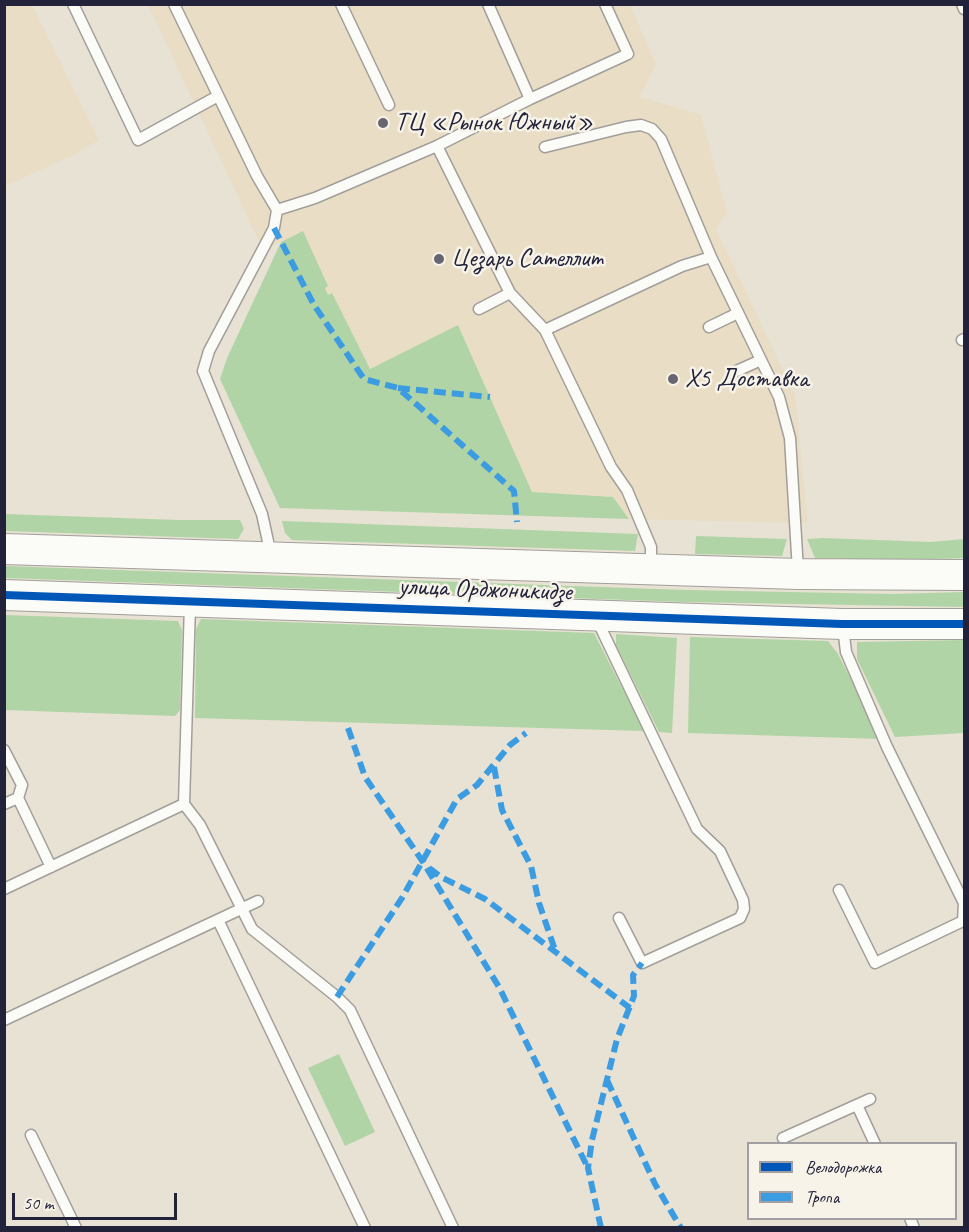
<!DOCTYPE html>
<meta charset="utf-8">
<style>
body{margin:0}
#map{position:relative;width:969px;height:1232px;overflow:hidden;background:#e7e2d3;font-family:Caveat,sans-serif}
canvas{display:block}
.frame{position:absolute;inset:0;border:6px solid #22223b;pointer-events:none}
.legend{position:absolute;left:747px;top:1142px;width:210px;height:78px;box-sizing:border-box;background:#f7f3e8;border:2px solid #a29fa3;margin:0;padding:8px 10px;list-style:none;font-size:18px;color:#22223b}
.legend li{display:flex;align-items:center;gap:12px;height:30px}
.legend b{width:30px;border:2px solid #a29fa3}
.scale{position:absolute;left:12px;top:1193px;width:165px;height:27px;box-sizing:border-box;border:3px solid #22223b;border-top:0;padding-left:8px;font-size:18px;line-height:21px;white-space:nowrap;color:#22223b;-webkit-text-stroke:4px #f7f3e8;paint-order:stroke}
</style>
<div id="map">
<canvas width="969" height="1232"></canvas>
<div class="frame"></div>
<ul class="legend">
<li><b style="height:8px;background:#0057b8"></b>Велодорожка</li>
<li><b style="height:8px;background:#3c9ce2"></b>Тропа</li>
</ul>
<div class="scale">50 m</div>
</div>
<script>
const g = document.querySelector('canvas').getContext('2d');
g.lineJoin = 'round';
function paint(path, color) {
  g.fillStyle = color;
  g.fill(path, 'evenodd');
}
function poly(rows) {
  const path = new Path2D();
  for (const r of rows) {
    path.moveTo(r[0], r[1]);
    for (let i = 2; i < r.length; i += 2) path.lineTo(r[i], r[i + 1]);
  }
  return path;
}
function stroke(path, color, width, dash) {
  g.strokeStyle = color;
  g.lineWidth = width;
  g.lineCap = dash ? 'butt' : 'round';
  g.setLineDash(dash || []);
  g.stroke(path);
}
function label(font, color, halo, rows, align = 'center') {
  g.font = font + ' Caveat,sans-serif';
  g.lineWidth = 5;
  g.setLineDash([]);
  g.textBaseline = 'middle';
  g.strokeStyle = halo;
  g.fillStyle = color;
  for (const [text, x, y, turn = 0] of rows) {
    g.save();
    g.translate(x, y);
    g.rotate((+turn || 0) * Math.PI / 180);
    g.textAlign = isNaN(turn) ? turn : align;
    if (halo) g.strokeText(text, 0, 0);
    g.fillText(text, 0, 0);
    g.restore();
  }
}
const built = poly([
 [4,5,32,5,99,140,75,154,5,186],
 [148,5,630,5,656,64,640,97,701,115,727,213,716,229,795,395,808,523,629,519,613,497,532,492,458,325,370,369,332,294,328,295,325,288,328,286,302,232,263,250]
]);
const green = poly([
 [303,231,328,286,325,288,328,295,332,293,370,369,458,325,532,492,613,497,629,519,280,508,220,379,227,358,281,242],
 [5,514,179,520,240,520,244,529,238,539,5,531],
 [282,521,638,534,635,551,292,540,285,533],
 [696,536,787,539,782,556,695,554],
 [824,538,931,542,964,539,964,558,903,560,815,558,807,539],
 [5,566,686,590,893,594,964,592,964,607,685,602,5,578],
 [5,615,178,621,182,630,180,710,175,716,5,710],
 [201,619,594,633,644,731,195,718,196,629],
 [616,634,677,638,672,733,659,732,616,645],
 [690,637,828,641,838,654,881,739,688,733],
 [964,640,964,733,895,737,857,659,857,642],
 [339,1054,375,1132,345,1146,308,1068]
]);
const lane = poly([
 [73,4,138,140,218,96],
 [174,4,257,176,277,210,315,198,437,146,530,99,628,54,605,4],
 [341,4,389,105],
 [488,4,530,99],
 [962,4,964,9],
 [437,146,510,293,545,330,611,467,627,490,651,547,651,567],
 [545,147,626,127,641,125,652,129,661,139,711,257],
 [479,309,510,293],
 [709,327,738,313],
 [545,330,682,266,711,257,779,397,790,438,798,571],
 [962,340,964,339],
 [732,373,761,360],
 [271,555,262,514,203,371,209,351,274,228,277,210],
 [190,604,184,804,200,825,252,929,337,997,350,1010,453,1228],
 [597,620,697,829,720,851,743,900,744,909,740,918,642,963,619,918],
 [4,750,22,785,18,798,4,804],
 [18,798,51,867],
 [4,889,184,804],
 [839,890,875,963,963,921,964,903,887,747,846,652,843,627],
 [218,920,365,1228],
 [4,1020,258,901],
 [857,1105,875,1144],
 [31,1135,76,1228],
 [783,1138,870,1099],
 [910,1218,914,1228]
]);
const secondary = poly([
 [4,549,798,574,964,575],
 [4,595,842,624,964,624]
]);
const quiet = poly([
 [274,228,314,305,364,379,398,388,514,491,517,522],
 [398,388,490,397],
 [348,728,365,777,423,862,499,987,588,1168],
 [494,767,502,810,531,866,539,903,555,950],
 [429,868,441,877,485,899,630,1008],
 [337,997,402,898,457,799,477,785,510,745,526,733],
 [607,1080,655,1184,681,1228],
 [601,1228,588,1168,592,1140,617,1039,634,996,633,975,642,963]
]);
const cycleway = poly([
 [4,595,842,624,964,624]
]);
const markers = [
 [383,123,6,"#676570"],
 [439,259,6,"#676570"],
 [673,379,6,"#676570"]
];
const poiNames = [
 ["ТЦ «Рынок Южный»",395,123],
 ["Цезарь Сателлит",451,259],
 ["X5 Доставка",685,379]
];
const streetNames = [
 ["улица Орджоникидзе",485,590,2]
];
paint(built, '#e9ddc5');
paint(green, '#b1d4a6');
stroke(lane, '#a29f9a', 13);
stroke(secondary, '#a29f9a', 32);
stroke(lane, '#fbfbf8', 10);
stroke(secondary, '#fbfbf8', 30);
stroke(quiet, '#3c9ce2', 6, [12, 6]);
stroke(cycleway, '#0057b8', 8);
for (const [x, y, r, color] of markers) {
  const dot = new Path2D();
  dot.arc(x, y, r, 0, 2 * Math.PI);
  g.fillStyle = color;
  g.fill(dot);
  stroke(dot, '#f7f3e8', 2);
}
label('26px', '#22223b', '#f7f3e8', poiNames, 'left');
label('26px', '#22223b', '#f7f3e8', streetNames);
</script>
